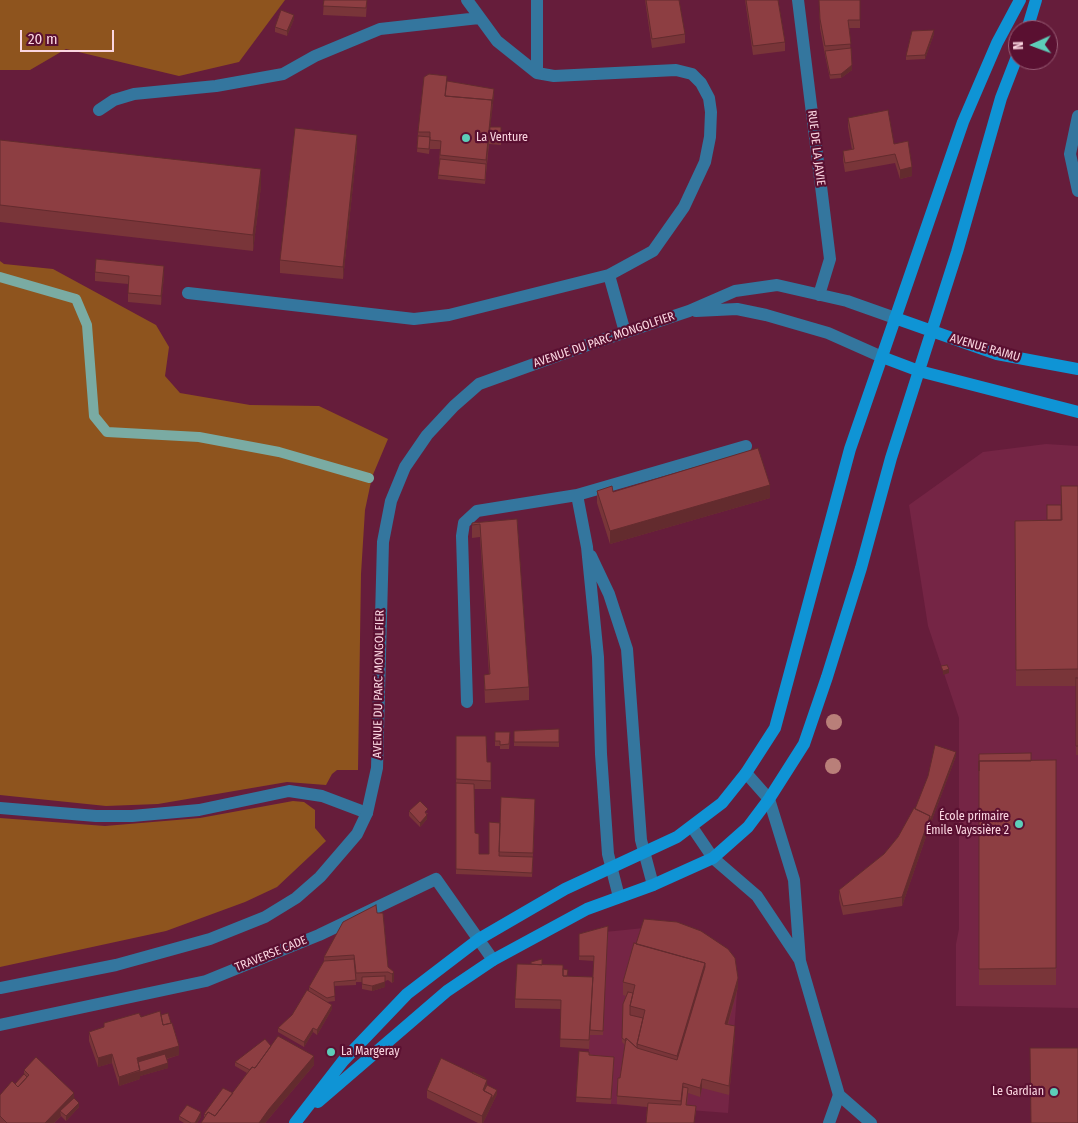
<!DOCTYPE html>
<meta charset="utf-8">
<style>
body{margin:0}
#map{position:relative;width:1078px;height:1123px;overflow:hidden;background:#661d3b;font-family:"Fira Sans Condensed",sans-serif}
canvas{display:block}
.north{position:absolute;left:1008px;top:20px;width:50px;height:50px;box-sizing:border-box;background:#5a1031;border:1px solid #9a5f77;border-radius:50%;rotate:268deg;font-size:14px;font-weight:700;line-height:20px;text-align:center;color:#fbd6e1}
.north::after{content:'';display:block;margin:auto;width:18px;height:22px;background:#5dceb9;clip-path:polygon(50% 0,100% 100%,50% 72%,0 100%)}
.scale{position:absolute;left:20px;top:30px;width:94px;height:22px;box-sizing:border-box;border:2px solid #fbd6e1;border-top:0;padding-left:6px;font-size:15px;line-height:18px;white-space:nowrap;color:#fbd6e1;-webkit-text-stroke:4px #5a1031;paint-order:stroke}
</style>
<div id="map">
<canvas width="1078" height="1123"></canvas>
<div class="north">N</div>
<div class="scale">20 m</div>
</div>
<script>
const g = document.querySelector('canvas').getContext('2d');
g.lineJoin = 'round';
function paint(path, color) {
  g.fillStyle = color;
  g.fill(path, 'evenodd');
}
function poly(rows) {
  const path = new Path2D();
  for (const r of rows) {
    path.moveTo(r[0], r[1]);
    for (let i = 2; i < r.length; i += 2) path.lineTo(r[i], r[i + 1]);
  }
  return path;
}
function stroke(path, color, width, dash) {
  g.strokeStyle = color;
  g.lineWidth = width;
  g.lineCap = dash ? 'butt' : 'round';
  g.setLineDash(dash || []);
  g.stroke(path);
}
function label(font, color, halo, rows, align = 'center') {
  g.font = font + ' "Fira Sans Condensed",sans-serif';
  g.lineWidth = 4.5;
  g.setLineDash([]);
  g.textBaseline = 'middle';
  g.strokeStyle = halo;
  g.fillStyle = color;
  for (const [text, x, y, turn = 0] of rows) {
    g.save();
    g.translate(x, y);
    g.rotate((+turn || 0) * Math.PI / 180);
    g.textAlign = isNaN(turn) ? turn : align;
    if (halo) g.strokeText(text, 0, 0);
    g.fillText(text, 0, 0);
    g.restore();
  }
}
const built = poly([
 [1046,444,1078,446,1078,1008,956,1006,956,944,959,929,959,718,928,626,909,505,983,452],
 [644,928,738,979,728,1113,586,1102,595,933]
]);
const green = poly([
 [0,0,285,0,239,62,179,76,66,49,30,70,0,70],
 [0,261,4,264,53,269,156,325,169,347,165,376,180,393,250,405,319,406,388,439,372,477,365,510,361,574,358,770,337,770,332,774,326,785,287,782,158,804,106,806,0,795],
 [293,801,304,802,315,810,315,828,326,841,277,887,245,902,166,931,0,967,0,818,105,826,200,818]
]);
const stream = poly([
 [0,277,76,299,87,325,94,416,107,432,199,437,279,452,369,478]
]);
const lane = poly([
 [467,0,497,41,537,73,554,76,676,70,692,74,701,83,709,98,711,112,710,137,705,162,684,207,653,251,609,275,625,332],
 [537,73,537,0],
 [99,110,114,100,134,94,216,86,283,74,315,56,380,29,479,18],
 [1078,116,1070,154,1078,191],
 [188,293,414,319,449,315,609,275],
 [577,495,587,547,598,657,601,754,608,854,619,897],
 [591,556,609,594,627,649,641,840,653,885],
 [467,702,462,536,464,523,477,511,577,495,746,446],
 [0,808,96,816,132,816,199,810,289,791,322,796,367,813],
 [829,1123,839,1095]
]);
const street = poly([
 [798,0,830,259,819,295],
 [696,311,737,309,766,315,828,333,882,357],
 [746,773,769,799,794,880,800,961,839,1095,871,1123],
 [692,827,713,858,757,896,799,959],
 [0,988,116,965,210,939,265,917,296,898,320,877,357,834,367,813,377,768,383,542,391,501,405,467,427,435,454,406,479,384,590,344,689,311,735,291,777,285,847,301,895,318],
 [0,1025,206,981,319,935,436,879,493,960]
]);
const secondary = poly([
 [1027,30,1036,0],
 [895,318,997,354,1078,369],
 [882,357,919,371,1078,412],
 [318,1102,447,991,493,960,587,909,653,885,713,858,748,827,769,799,804,744,827,677,861,568,891,458,957,252,1001,98,1018,54],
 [295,1123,343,1061,407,994,479,939,565,889,677,837,722,803,746,773,775,728,850,449,963,122,997,43,1020,0]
]);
const trees = [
 [834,722],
 [833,766]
];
const wall = poly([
 [324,0,367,0,366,17,323,15],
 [645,0,679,0,685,34,685,43,652,48],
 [745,0,778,0,785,42,785,51,753,55],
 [819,0,860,0,860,28,849,28,852,70,841,78,830,79,825,55,820,28],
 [294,19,287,36,275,32,275,27],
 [934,34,925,59,906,60,906,56],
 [447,81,494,94,490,127,501,127,501,145,489,144,485,184,438,179,440,149,430,149,430,144,429,154,417,152,418,132],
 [848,118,894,144,912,176,900,179,895,163,845,172,843,160,843,151,852,150,848,127],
 [0,140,261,186,253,251,0,222],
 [357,148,343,279,280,273,280,260],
 [95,272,164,275,161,305,128,302,128,284,95,281],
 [1078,486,1078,755,1076,755,1076,686,1016,686,1015,521,1047,520],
 [597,491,613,492,770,498,610,544,597,503],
 [517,519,529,687,529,700,485,703,484,675,489,674,480,537,472,538,472,523],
 [559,729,559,747,514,746,514,731],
 [495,732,510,736,509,749,500,749,500,746,495,746],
 [456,736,487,762,491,762,491,789,474,789,475,833,479,854,489,854,500,823,535,807,532,877,456,874],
 [979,754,1031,761,1056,760,1056,985,979,985],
 [956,756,930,825,902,906,843,915,839,899,839,890,884,854,898,837,915,809],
 [409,811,428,813,427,814,427,819,420,827,409,816],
 [377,913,388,967,394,972,394,981,392,983,388,980,385,981,385,987,372,991,362,989,362,982,356,982,356,985,334,986,335,1001,327,1002,332,1009,317,1035,313,1032,304,1047,278,1032,278,1028,292,1015,309,991,309,987,324,961,324,957],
 [608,926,603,1035,590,1035,589,1049,560,1047,561,1009,515,1008,515,999,542,965,592,988,594,961,579,960,579,934],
 [623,982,738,987,728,1025,735,1035,729,1095,702,1088,700,1097,688,1093,687,1105,696,1111,694,1123,646,1123,647,1107,617,1104,617,1096,625,1045,622,1042,623,1004,626,996,623,995],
 [161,1015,179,1055,167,1059,168,1068,140,1076,140,1079,119,1086,112,1063,98,1067,89,1041,89,1032,104,1027,104,1023,141,1017],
 [271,1046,314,1065,265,1123,201,1123,204,1118,204,1114,233,1093,247,1073,235,1066,235,1062],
 [579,1051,614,1061,611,1104,576,1102],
 [24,1070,74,1098,79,1107,66,1121,61,1116,54,1123,0,1123,0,1095,15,1084,24,1074],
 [487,1085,497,1094,483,1123,478,1123,427,1098,427,1090],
 [179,1116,201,1117,197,1123,184,1123,179,1120]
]);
const shadedWall = poly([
 [294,15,294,19,287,36,287,31],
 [934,30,934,34,925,59,925,55],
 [852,65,852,70,841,78,841,74],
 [494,89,494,94,486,168,486,160],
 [357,135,357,148,343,279,343,267],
 [912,167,912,176,900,179,900,170],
 [261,169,261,186,253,251,253,235],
 [164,266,164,275,161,305,161,296],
 [770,485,770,498,610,544,610,531],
 [949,669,949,673,943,675,943,671],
 [956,752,956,756,930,825,902,906,902,897,930,816],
 [427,815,427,819,420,827,420,823],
 [705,963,705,976,677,1069,677,1056],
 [394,972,394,981,392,983,392,974],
 [738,978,738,987,725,1033,725,1024],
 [385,982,385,987,372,991,372,986],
 [332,1005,332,1009,317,1035,317,1030],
 [735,1026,735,1035,729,1095,729,1086],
 [313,1028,313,1032,304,1047,304,1042],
 [179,1046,179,1055,138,1067,137,1058],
 [112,1054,112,1063,98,1067,98,1058],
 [314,1056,314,1065,265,1123,259,1123,269,1109],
 [168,1063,168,1068,140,1076,140,1079,119,1086,119,1077],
 [702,1079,702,1088,700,1097,700,1088],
 [487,1080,487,1089,484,1095,483,1090],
 [497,1090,497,1094,483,1123,482,1123,482,1116,492,1095],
 [74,1093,74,1102,60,1111,61,1116,54,1123,45,1123],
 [79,1103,79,1107,66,1121,66,1116],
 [201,1112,201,1117,197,1123,195,1123]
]);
const building = poly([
 [324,0,367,0,366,8,323,6,324,0],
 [646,0,679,0,685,34,652,39,646,0],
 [746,0,778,0,785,42,753,46,746,0],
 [819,0,860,0,860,20,848,20,851,44,825,46,820,19,819,0],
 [281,10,294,15,287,31,275,27,281,10],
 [934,30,925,55,906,56,912,31,934,30],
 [851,48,852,65,841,74,830,75,825,51,851,48],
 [429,74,447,76,445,96,492,100,486,160,440,155,441,141,430,140,430,132,418,132,424,77,429,74],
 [447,81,494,89,492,104,492,100,445,96,447,81],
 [888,110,894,144,908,141,912,167,900,170,895,154,845,163,843,151,854,149,848,118,888,110],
 [490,127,501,127,501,140,489,139,490,127],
 [295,128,357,135,343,267,280,260,295,128],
 [418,136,430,137,429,149,417,148,418,136],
 [0,140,261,169,253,235,0,205,0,140],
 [440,159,486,164,485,180,438,175,440,159],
 [96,259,164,266,161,296,128,293,129,276,95,272,96,259],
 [758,448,770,485,610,531,597,491,612,486,613,492,758,448],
 [1061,486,1078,486,1078,669,1016,670,1015,521,1062,520,1061,486],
 [1047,505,1061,505,1061,520,1047,520,1047,505],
 [517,519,529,687,485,690,484,675,490,674,480,524,472,525,472,523,517,519],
 [947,665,949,669,943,671,941,666,947,665],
 [1076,678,1078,678,1078,746,1076,746,1076,678],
 [559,729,559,742,514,742,514,731,559,729],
 [495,732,510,732,509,744,500,745,500,741,495,741,495,732],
 [456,736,486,736,487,762,491,762,491,781,456,779,456,736],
 [935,745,956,752,930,821,930,816,915,809,928,776,935,745],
 [1031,753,1031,761,979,761,979,771,979,754,1031,753],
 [1056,760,1056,968,979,969,979,761,1056,760],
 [456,783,474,784,475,833,479,834,479,854,489,854,489,822,500,823,499,856,533,857,532,873,456,869,456,783],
 [501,797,535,799,533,853,499,852,501,797],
 [420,801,428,809,425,812,427,815,420,823,409,811,420,801],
 [914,808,930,816,902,897,843,906,839,890,884,854,898,837,914,808],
 [376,905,377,913,383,913,388,967,394,972,392,974,388,972,356,973,354,955,324,957,343,922,376,905],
 [644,919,677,922,701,931,728,949,735,958,738,978,725,1024,735,1026,729,1086,702,1079,700,1088,683,1083,681,1101,617,1096,618,1078,620,1078,626,1038,637,1048,677,1060,705,967,705,963,636,944,644,919],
 [608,926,603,1031,590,1030,594,956,579,956,579,934,608,926],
 [634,943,705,963,677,1056,637,1044,645,1010,630,1006,635,985,623,982,634,943],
 [354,959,356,980,334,982,335,996,327,998,309,987,324,961,354,959],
 [542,959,542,965,531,964,531,962,542,959],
 [517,964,563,965,563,976,593,977,589,1040,560,1039,561,1000,515,999,517,964],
 [563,969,568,970,567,976,563,976,563,969],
 [385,976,385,982,372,986,362,984,362,977,385,976],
 [307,990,332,1005,317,1030,313,1028,304,1042,278,1028,292,1015,307,990],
 [628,992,633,993,630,1006,630,1015,643,1018,637,1044,637,1048,626,1038,626,1041,622,1038,623,1004,628,992],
 [160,1011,163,1025,172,1023,179,1046,137,1058,140,1070,119,1077,112,1054,98,1058,89,1032,104,1027,104,1023,139,1013,141,1017,160,1011],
 [168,1013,171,1023,163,1025,161,1015,168,1013],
 [278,1036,314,1056,269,1109,259,1123,201,1123,208,1112,215,1116,252,1067,255,1068,278,1036],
 [265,1039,271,1046,255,1068,252,1067,250,1070,235,1062,265,1039],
 [1030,1048,1078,1048,1078,1123,1031,1123,1030,1048],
 [579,1051,589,1052,589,1055,614,1057,611,1099,576,1097,579,1051],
 [165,1054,168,1063,140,1072,138,1062,165,1054],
 [36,1057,74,1093,45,1123,7,1123,0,1116,0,1095,12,1081,18,1087,29,1075,24,1070,36,1057],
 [441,1058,487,1080,483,1090,492,1095,482,1116,427,1090,441,1058],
 [473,1072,485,1078,485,1079,472,1073,473,1072],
 [24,1074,27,1077,18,1087,15,1084,24,1074],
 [487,1085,497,1090,492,1099,492,1095,484,1091,487,1085],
 [683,1087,688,1088,686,1105,696,1106,694,1123,646,1123,648,1103,681,1105,683,1087],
 [223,1088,233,1093,215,1116,208,1112,206,1115,204,1114,223,1088],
 [74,1098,79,1103,66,1116,60,1111,74,1098],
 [187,1105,201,1112,195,1123,191,1123,179,1116,187,1105]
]);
const markers = [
 [466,138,5,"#5dceb9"],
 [1019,824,5,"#5dceb9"],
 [331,1052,5,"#5dceb9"],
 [1054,1092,5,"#5dceb9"]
];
const poiNames = [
 ["La Venture",476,138],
 ["École primaire",1009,817,"right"],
 ["Émile Vayssière 2",1009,831,"right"],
 ["La Margeray",341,1052],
 ["Le Gardian",1044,1092,"right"]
];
const streetNames = [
 ["RUE DE LA JAVIE",816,148,83],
 ["AVENUE DU PARC MONGOLFIER",604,340,-19],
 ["AVENUE RAIMU",985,348,16],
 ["AVENUE DU PARC MONGOLFIER",379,684,-89],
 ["TRAVERSE CADE",271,954,-22]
];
paint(built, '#752545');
paint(green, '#8e541e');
stroke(stream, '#7aaba3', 10);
stroke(lane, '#34769e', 12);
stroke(street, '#34769e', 12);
stroke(secondary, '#0f94d5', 12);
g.fillStyle = '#b97f79';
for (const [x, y] of trees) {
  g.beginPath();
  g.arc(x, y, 8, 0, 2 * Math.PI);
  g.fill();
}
paint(wall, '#793539');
paint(shadedWall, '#632b2e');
paint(building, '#8d3e42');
stroke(building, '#632b2e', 1);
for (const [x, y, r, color] of markers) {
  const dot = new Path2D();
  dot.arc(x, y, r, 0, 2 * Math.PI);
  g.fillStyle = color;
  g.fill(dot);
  stroke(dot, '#5a1031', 2);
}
label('12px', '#fbd6e1', '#5a1031', poiNames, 'left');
label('12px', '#fbd6e1', '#5a1031', streetNames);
</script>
